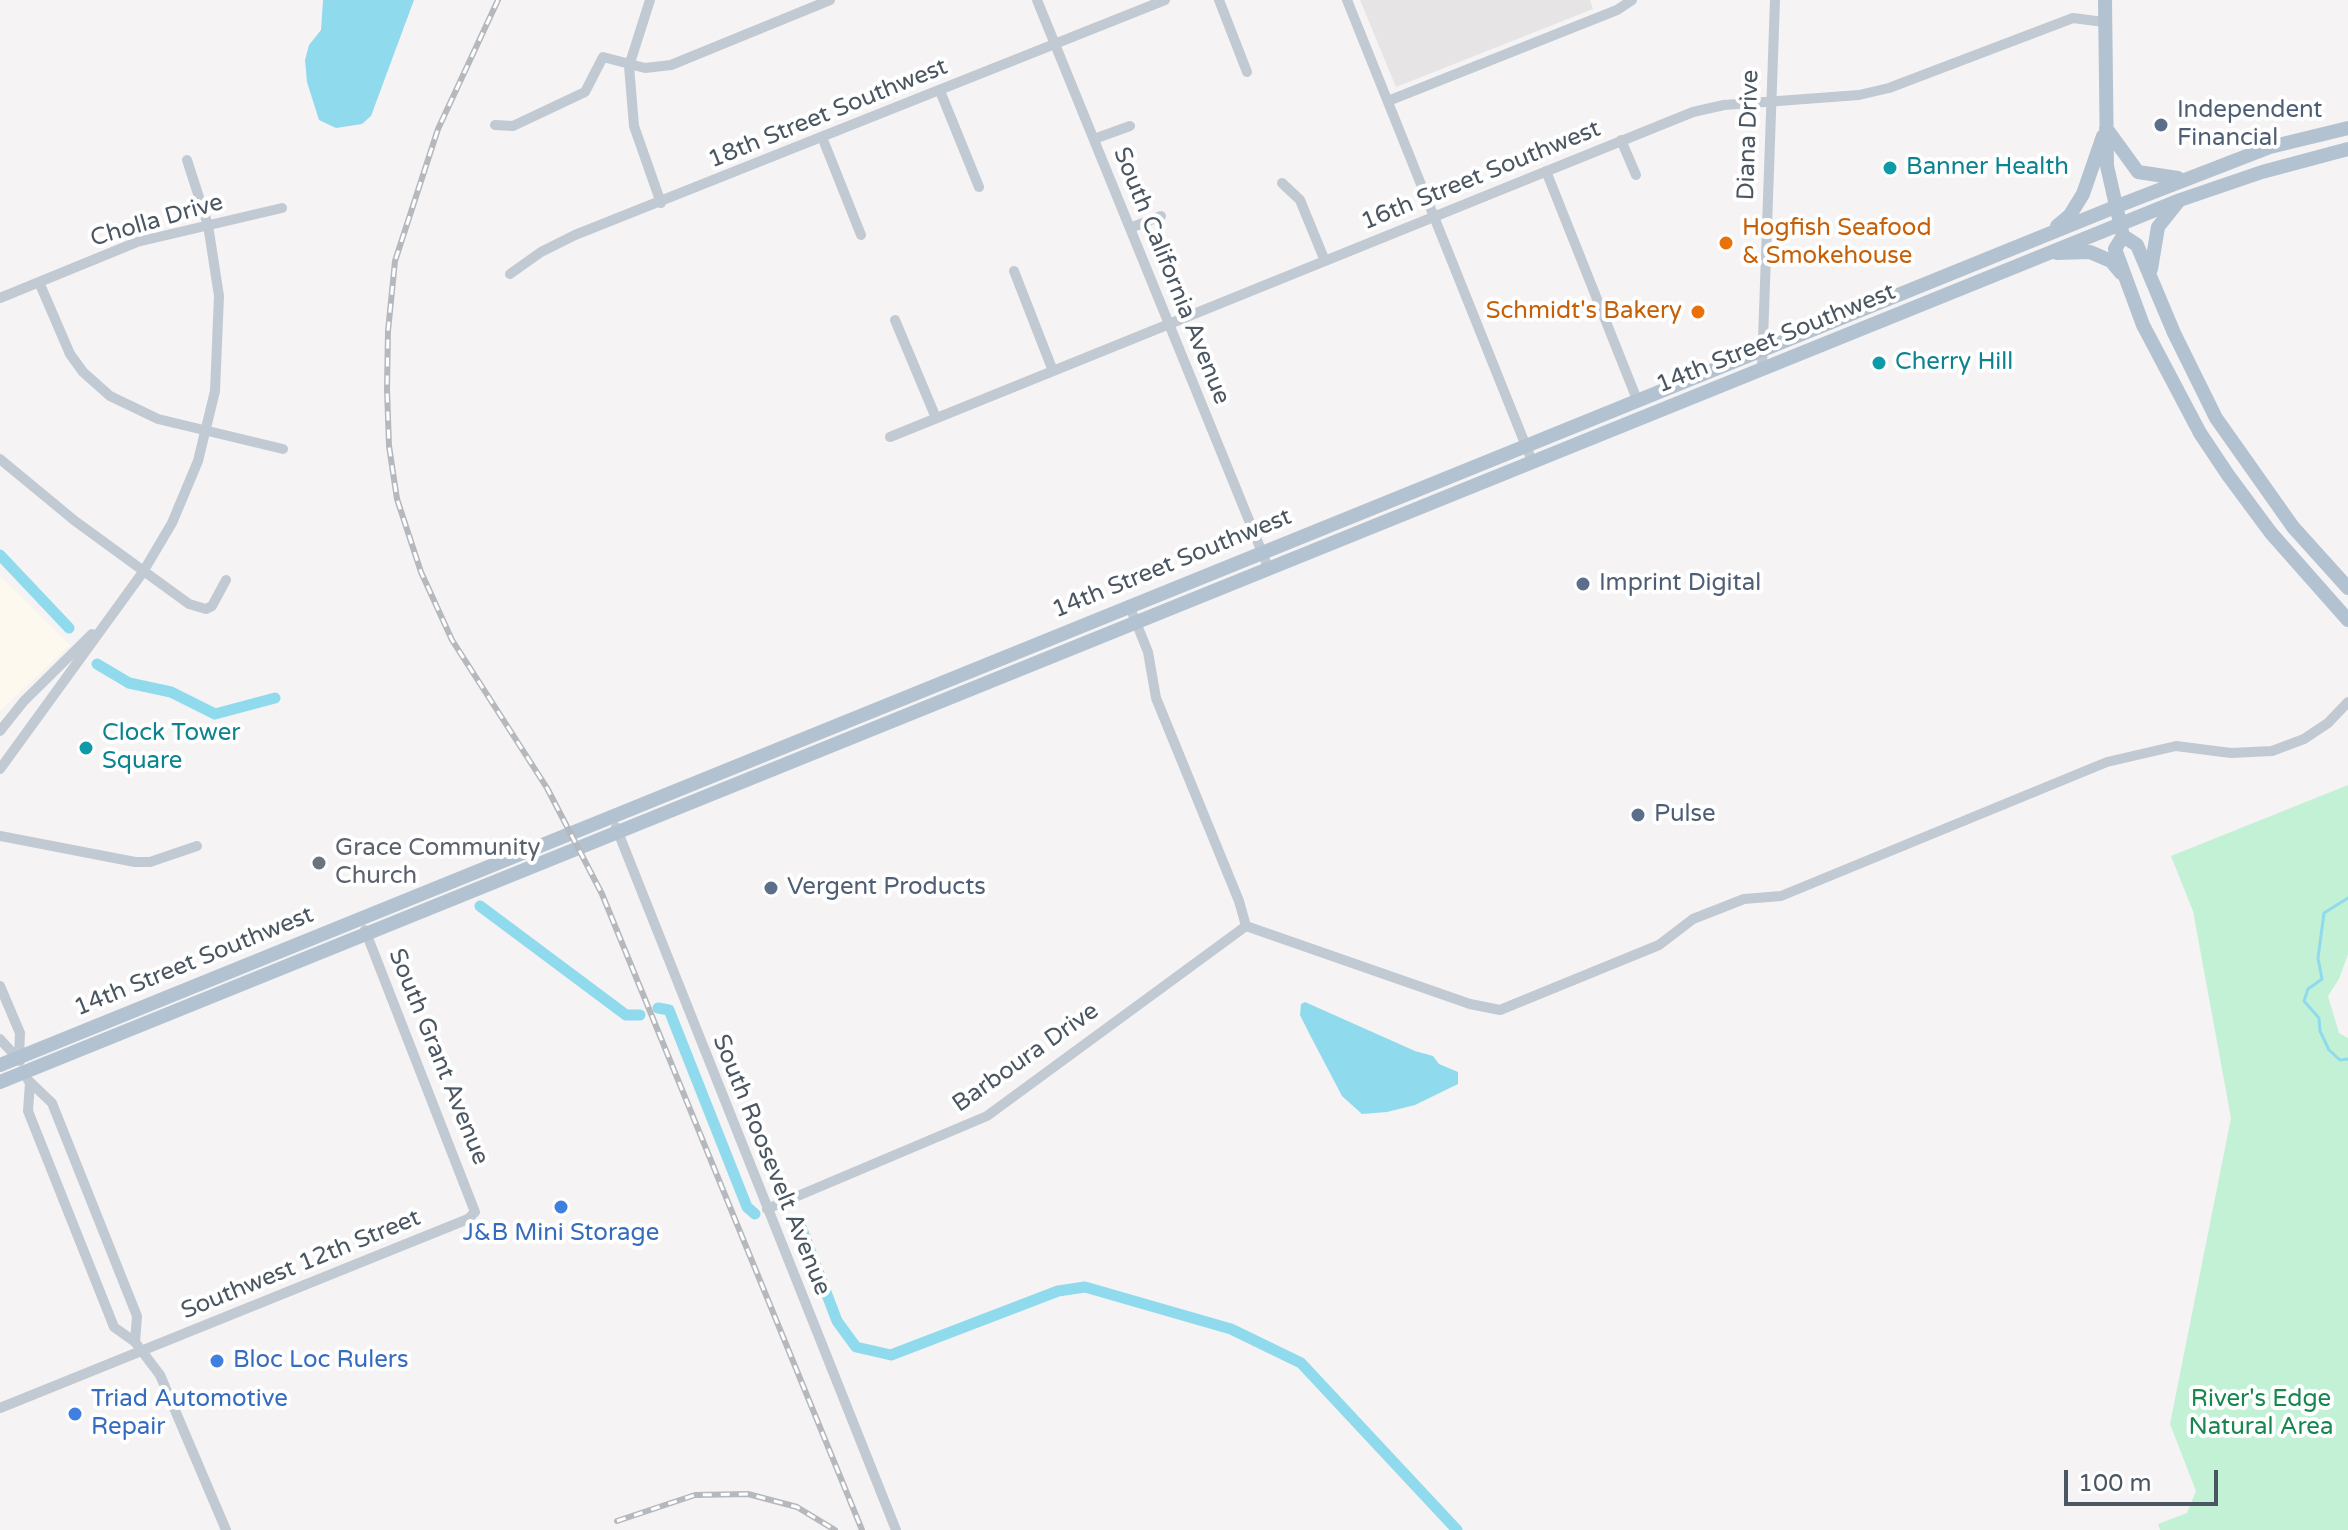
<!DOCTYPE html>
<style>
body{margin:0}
#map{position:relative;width:2348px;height:1530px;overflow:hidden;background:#f5f3f3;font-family:"Varela Round",sans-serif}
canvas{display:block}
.scale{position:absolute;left:2064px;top:1470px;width:154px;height:36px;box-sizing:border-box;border:4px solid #4a5661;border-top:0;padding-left:10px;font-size:24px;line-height:28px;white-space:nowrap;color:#4a5661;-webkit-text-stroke:6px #fff;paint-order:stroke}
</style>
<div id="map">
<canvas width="2348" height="1530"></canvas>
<div class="scale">100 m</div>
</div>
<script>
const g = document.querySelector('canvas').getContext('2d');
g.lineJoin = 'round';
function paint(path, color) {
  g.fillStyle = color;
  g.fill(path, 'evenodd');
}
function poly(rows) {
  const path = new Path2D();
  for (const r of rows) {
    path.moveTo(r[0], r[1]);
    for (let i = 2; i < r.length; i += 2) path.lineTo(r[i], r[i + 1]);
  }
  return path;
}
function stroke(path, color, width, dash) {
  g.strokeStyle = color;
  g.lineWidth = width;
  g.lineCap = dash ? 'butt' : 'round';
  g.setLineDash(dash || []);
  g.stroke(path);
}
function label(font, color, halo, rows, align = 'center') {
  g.font = font + ' "Varela Round",sans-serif';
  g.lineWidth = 8;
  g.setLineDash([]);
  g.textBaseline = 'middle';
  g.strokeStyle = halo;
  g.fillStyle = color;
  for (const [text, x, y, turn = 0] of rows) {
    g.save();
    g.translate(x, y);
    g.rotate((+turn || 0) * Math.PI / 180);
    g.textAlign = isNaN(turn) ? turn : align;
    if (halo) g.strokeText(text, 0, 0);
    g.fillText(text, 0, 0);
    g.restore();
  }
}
const commercial = poly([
 [0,576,70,645,0,711]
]);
const education = poly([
 [1360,0,1590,0,1593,9,1396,87]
]);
const green = poly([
 [2348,785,2348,954,2339,979,2328,996,2339,1033,2348,1038,2348,1530,2160,1530,2158,1524,2187,1513,2196,1491,2170,1424,2231,1118,2193,911,2171,856]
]);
const water = poly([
 [323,0,414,0,371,116,362,124,336,128,319,120,307,82,305,60,309,45,321,30],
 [1305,1002,1415,1051,1433,1056,1439,1064,1458,1072,1458,1084,1415,1105,1387,1112,1362,1114,1342,1096,1310,1035,1300,1015,1301,1004]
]);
const stream = poly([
 [2348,898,2324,913,2318,958,2322,979,2308,989,2304,1001,2319,1018,2320,1031,2329,1050,2340,1060,2348,1059]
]);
const canal = poly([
 [0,555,69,628],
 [97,664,129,683,171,692,215,714,275,698],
 [480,906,626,1015,640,1015],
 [658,1008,669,1010,747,1207,755,1214],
 [800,1224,837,1321,856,1347,891,1355,1058,1291,1085,1287,1231,1329,1301,1363,1457,1530]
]);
const minor = poly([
 [650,0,629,66,634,126,661,203],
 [1037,0,1268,567],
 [1219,0,1247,72],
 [1347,0,1532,461],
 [940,91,979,187],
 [1388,101,1617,10,1632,0],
 [495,125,513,126,585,92,603,57,645,68,671,65,830,0],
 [822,137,861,235],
 [1094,139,1130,126],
 [1621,140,1636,175],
 [1546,171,1638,402],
 [1282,183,1300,200,1325,261],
 [1130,228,1161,216],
 [1014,271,1053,371],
 [510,274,541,252,575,235,1165,0],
 [39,282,70,354,83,372,110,396,158,419,283,449],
 [0,298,137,242,282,208],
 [895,320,936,418],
 [1762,368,1775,0],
 [890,437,1693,112,1724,105,1859,95,1889,88,2073,18,2104,22],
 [0,459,75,521,189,604,206,609,212,606,226,580],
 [1129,605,1148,652,1156,698,1239,901,1246,926],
 [0,731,24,701,92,634],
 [0,769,143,572,172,523,198,461,215,391,219,296,208,225,187,160],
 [616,827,896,1530],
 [0,836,135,862,150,862,197,846],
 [1246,926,1470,1004,1500,1010,1659,945,1693,919,1744,899,1781,896,2107,762,2176,746,2231,753,2272,751,2304,739,2328,723,2348,702],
 [0,986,20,1033,19,1058],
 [0,1039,20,1061],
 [28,1080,52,1103,137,1316,135,1342],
 [30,1083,28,1111,114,1327,135,1342,160,1375,226,1530],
 [767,1209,987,1116,1246,926],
 [0,1408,468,1219,475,1212,365,930]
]);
const major = poly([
 [2105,0,2107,166,2123,236,2115,249,2143,325,2200,433,2228,475,2271,533,2348,620],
 [2106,128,2138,172,2178,178],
 [2057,226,2070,215,2083,194,2103,136],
 [2123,236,2137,245,2174,333,2216,418,2293,527,2348,588],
 [2057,253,2090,252,2111,261,2121,273],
 [2151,269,2158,227,2178,202],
 [0,1065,2115,207,2270,147,2348,128],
 [0,1082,2180,200,2262,172,2348,149]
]);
const rail = poly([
 [498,0,438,129,395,261,388,331,387,389,389,446,397,499,421,572,452,640,547,788,602,894,862,1530],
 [617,1521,695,1495,748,1494,797,1507,835,1530]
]);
const markers = [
 [2161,125,8,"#5c6f8a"],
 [1890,168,8,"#0f9aa8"],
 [1726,243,8,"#e8710a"],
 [1698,312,8,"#e8710a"],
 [1879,363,8,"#0f9aa8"],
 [1583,584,8,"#5c6f8a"],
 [86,748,8,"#0f9aa8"],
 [1638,815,8,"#5c6f8a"],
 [319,863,8,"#6b7280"],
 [771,888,8,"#5c6f8a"],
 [561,1207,8,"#3f7fe0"],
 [217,1361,8,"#3f7fe0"],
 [75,1414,8,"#3f7fe0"]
];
const serviceNames = [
 ["Independent",2177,111],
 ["Financial",2177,139],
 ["Imprint Digital",1599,584],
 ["Pulse",1654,815],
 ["Vergent Products",787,888]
];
const streetNames = [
 ["18th Street Southwest",828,114,-22],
 ["Diana Drive",1749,135,-88],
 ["16th Street Southwest",1481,176,-22],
 ["Cholla Drive",157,221,-16],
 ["South California Avenue",1171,276,68],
 ["14th Street Southwest",1776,339,-22],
 ["14th Street Southwest",1172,564,-22],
 ["14th Street Southwest",194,962,-22],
 ["South Grant Avenue",438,1057,68],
 ["Barboura Drive",1026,1058,-35],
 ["South Roosevelt Avenue",771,1165,68],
 ["Southwest 12th Street",301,1265,-22]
];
const cultureNames = [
 ["Banner Health",1906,168],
 ["Cherry Hill",1895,363],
 ["Clock Tower",102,734],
 ["Square",102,762]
];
const foodNames = [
 ["Hogfish Seafood",1742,229],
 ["& Smokehouse",1742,257],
 ["Schmidt's Bakery",1682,312,"right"]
];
const worshipNames = [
 ["Grace Community",335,849],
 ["Church",335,877]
];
const shopNames = [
 ["J&B Mini Storage",561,1234,"center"],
 ["Bloc Loc Rulers",233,1361],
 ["Triad Automotive",91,1400],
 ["Repair",91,1428]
];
const parkNames = [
 ["River's Edge",2261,1400],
 ["Natural Area",2261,1428]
];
paint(commercial, '#fdf9ef');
paint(education, '#e6e4e5');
paint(green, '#c3f1d5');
paint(water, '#90daee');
stroke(stream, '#90daee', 3);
stroke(canal, '#90daee', 11);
stroke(minor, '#c1cad2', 10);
stroke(major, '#b3c2d1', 14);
stroke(rail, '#b5b8bd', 6);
stroke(rail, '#fff', 3, [9]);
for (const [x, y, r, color] of markers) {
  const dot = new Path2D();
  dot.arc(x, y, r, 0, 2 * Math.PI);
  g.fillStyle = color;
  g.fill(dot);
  stroke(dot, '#fff', 3);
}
label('24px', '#4e5e75', '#fff', serviceNames, 'left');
label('24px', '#4a5661', '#fff', streetNames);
label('24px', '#0d838f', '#fff', cultureNames, 'left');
label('24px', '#c56008', '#fff', foodNames, 'left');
label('24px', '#5b616d', '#fff', worshipNames, 'left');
label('24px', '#366cbe', '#fff', shopNames, 'left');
label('24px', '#17864f', '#fff', parkNames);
</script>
